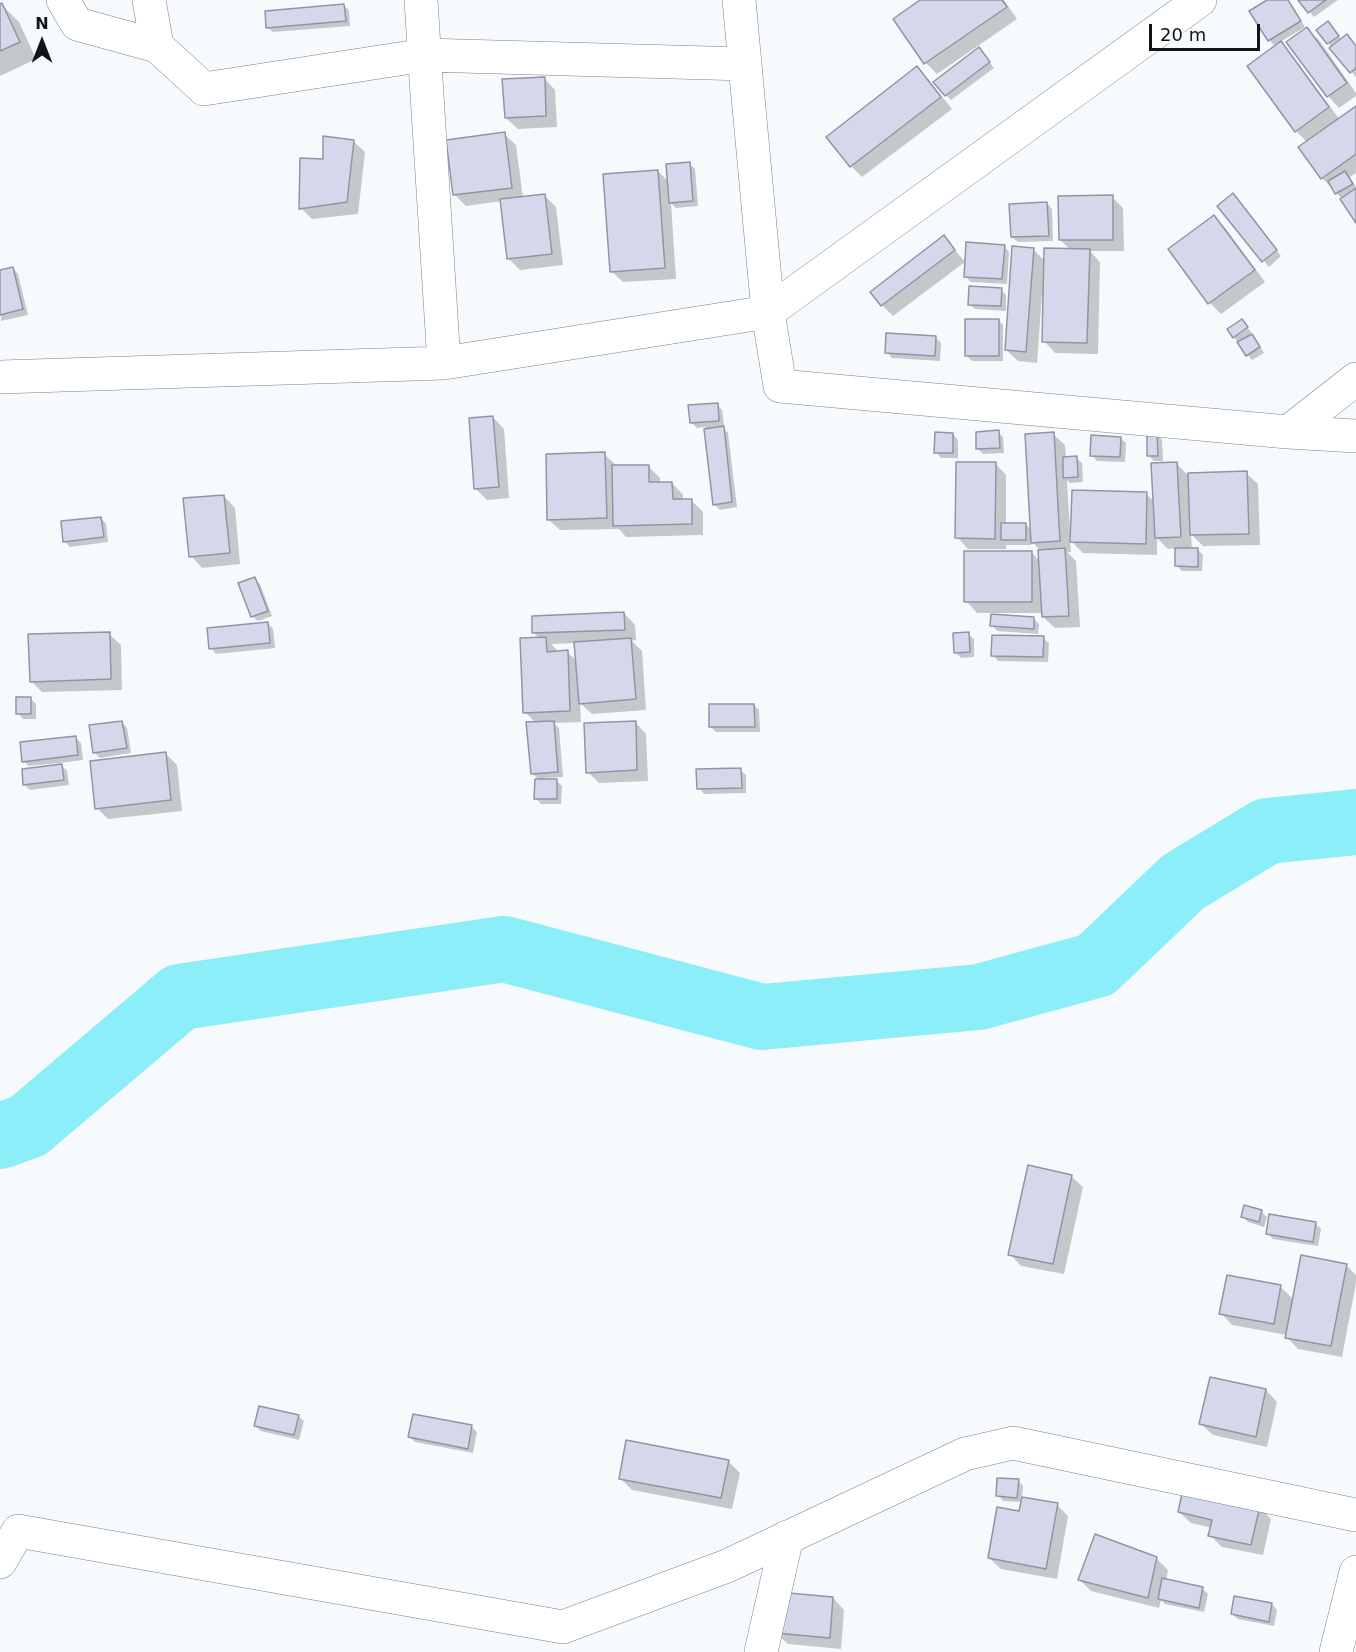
<!DOCTYPE html>
<style>
body{margin:0}
#map{position:relative;width:1356px;height:1652px;overflow:hidden;background:#f7fafd;font-family:"DejaVu Sans",sans-serif}
canvas{display:block}
.north{position:absolute;left:12px;top:12px;width:60px;height:60px;-webkit-text-stroke:4px #f7fafd;paint-order:stroke;rotate:0deg;font-size:16px;font-weight:700;line-height:24px;text-align:center;color:#11151b}
.north::after{content:'';display:block;margin:auto;width:21px;height:27px;background:#11151b;clip-path:polygon(50% 0,100% 100%,50% 72%,0 100%)}
.scale{position:absolute;left:1149px;top:24px;width:111px;height:27px;box-sizing:border-box;border:3px solid #11151b;border-top:0;padding-left:8px;font-size:18px;line-height:21px;white-space:nowrap;color:#11151b;-webkit-text-stroke:4px #f7fafd;paint-order:stroke}
</style>
<div id="map">
<canvas width="1356" height="1652"></canvas>
<div class="north">N</div>
<div class="scale">20 m</div>
</div>
<script>
const g = document.querySelector('canvas').getContext('2d');
g.lineJoin = 'round';
function paint(path, color) {
  g.fillStyle = color;
  g.fill(path, 'evenodd');
}
function poly(rows) {
  const path = new Path2D();
  for (const r of rows) {
    path.moveTo(r[0], r[1]);
    for (let i = 2; i < r.length; i += 2) path.lineTo(r[i], r[i + 1]);
  }
  return path;
}
function stroke(path, color, width, dash) {
  g.strokeStyle = color;
  g.lineWidth = width;
  g.lineCap = dash ? 'butt' : 'round';
  g.setLineDash(dash || []);
  g.stroke(path);
}
const shadow = poly([
 [923,0,1004,0,1017,19,937,74,926,63],
 [1270,0,1288,0,1305,27,1280,42,1292,55,1340,120,1356,108,1356,173,1350,177,1356,187,1356,220,1342,199,1322,178,1307,142,1296,131,1276,47,1269,40],
 [1300,0,1338,0,1314,17],
 [1,4,19,22,36,59,0,76,0,5],
 [344,5,349,11,350,26,273,32,267,27],
 [1328,23,1342,40,1356,47,1356,77,1328,43],
 [1307,29,1319,40,1356,93,1356,96,1339,108,1328,96],
 [984,55,994,68,951,100,946,95],
 [916,68,928,79,952,109,862,177,851,166],
 [544,78,555,90,557,127,518,129,506,118],
 [504,134,516,145,523,198,545,196,556,207,563,265,520,270,509,259,502,201,466,206,454,194],
 [353,141,365,152,358,214,312,219,301,208,325,160],
 [690,164,695,169,698,206,676,208,671,203,676,279,623,282,611,271,658,171,669,182],
 [1112,197,1123,208,1124,251,1090,251,1100,262,1098,354,1055,353,1044,341,1044,294,1042,294,1037,363,1018,361,1006,350,1033,249,1045,261,1071,250,1060,240],
 [1238,201,1281,256,1269,267,1219,206],
 [1047,203,1052,209,1053,241,1018,242,1012,237],
 [1214,217,1226,229,1265,282,1221,314,1210,303,1170,249],
 [944,237,965,262,893,316,882,305],
 [1004,246,1009,252,1007,284,971,282,965,276],
 [13,268,18,274,28,315,1,321,0,271],
 [1001,290,1006,295,1006,311,975,309,969,304],
 [998,320,1003,325,1003,361,972,361,966,355],
 [1242,321,1252,333,1250,334,1257,341,1264,353,1252,360,1234,337],
 [935,337,941,343,940,361,892,358,887,352],
 [717,404,722,410,724,426,721,426,728,433,737,507,720,510,714,504,705,427,697,428,691,422],
 [493,417,504,429,509,498,487,500,475,488],
 [998,432,1003,437,1004,453,983,454,978,449],
 [953,434,958,440,958,458,941,458,936,452],
 [1053,434,1065,445,1066,458,1076,458,1082,463,1083,482,1070,483,1067,480,1070,531,1146,494,1155,502,1176,463,1188,475,1246,473,1258,484,1260,545,1203,546,1191,534,1192,550,1198,550,1203,555,1202,571,1182,571,1176,565,1177,548,1168,549,1157,538,1157,555,1083,553,1070,540,1071,552,1067,552,1076,561,1080,627,1055,628,1043,617,1043,613,977,613,966,601,1031,552,1040,561,1039,549,1031,541,1031,545,1006,545,1006,549,968,549,957,537,995,463,1006,475,1006,524,1026,524,1031,530],
 [1157,434,1162,440,1163,461,1154,461,1148,455],
 [1120,438,1126,443,1125,462,1097,461,1092,455],
 [604,454,616,465,648,466,660,478,660,484,672,483,683,495,683,500,691,500,703,512,703,535,626,537,619,529,560,530,548,519],
 [224,496,235,508,240,564,202,568,191,556],
 [101,518,106,524,108,542,70,547,65,542],
 [255,579,260,584,272,616,258,621,252,616],
 [624,613,635,625,636,640,632,641,642,651,646,710,592,714,580,703,581,722,554,723,559,728,563,777,544,778,544,780,557,781,562,786,561,804,541,804,536,798,539,780,532,773,536,723,525,712,540,639,534,633],
 [576,643,577,661,567,652,557,652,557,650,551,644],
 [1034,619,1039,624,1038,634,997,631,992,625],
 [268,623,273,629,275,648,216,654,211,648],
 [109,634,121,645,122,690,42,692,31,681],
 [968,634,974,639,974,657,961,658,955,652],
 [1043,638,1049,643,1048,662,998,661,993,655],
 [31,699,36,704,36,719,23,719,18,713],
 [754,705,759,710,760,732,716,732,711,727],
 [122,722,127,728,131,753,100,758,94,752],
 [635,722,646,734,648,781,599,783,588,772],
 [75,737,81,743,83,760,59,763,67,771,69,785,30,790,25,785,58,766,58,763,29,766,23,761],
 [165,753,177,765,182,811,108,819,97,808],
 [740,770,746,775,746,793,704,794,699,788],
 [1071,1176,1083,1187,1064,1274,1021,1266,1010,1254],
 [1261,1211,1267,1217,1264,1227,1248,1222,1243,1217],
 [1316,1224,1321,1229,1318,1246,1273,1239,1267,1233],
 [1346,1265,1356,1275,1356,1283,1342,1357,1298,1349,1287,1337,1287,1335,1232,1325,1221,1313,1281,1287,1294,1300],
 [1266,1390,1277,1402,1267,1447,1213,1435,1201,1424],
 [298,1416,304,1421,299,1440,261,1431,256,1426],
 [471,1426,477,1432,473,1453,415,1442,410,1437],
 [728,1461,740,1473,732,1509,632,1490,620,1478],
 [1018,1481,1023,1486,1022,1499,1057,1505,1068,1516,1057,1579,1001,1569,989,1558,1020,1513,1023,1502,1003,1501,998,1495],
 [1260,1507,1271,1519,1263,1555,1222,1547,1210,1535,1212,1528,1191,1523,1179,1512],
 [1156,1558,1168,1570,1166,1581,1202,1588,1208,1594,1204,1612,1165,1604,1161,1600,1159,1608,1091,1591,1079,1579],
 [833,1598,844,1610,841,1649,788,1644,776,1633],
 [1272,1604,1277,1610,1274,1626,1238,1619,1232,1614]
]);
const river = poly([
 [0,1136,28,1126,180,997,504,949,762,1017,979,997,1096,965,1183,882,1267,831,1356,822]
]);
const building = poly([
 [920,0,1002,0,1007,7,924,64,893,19,920,0],
 [1267,0,1288,0,1301,21,1268,41,1249,11,1267,0],
 [1298,0,1326,0,1308,13,1298,0],
 [2,3,20,42,0,51,0,4,2,3],
 [344,4,346,21,266,28,265,11,344,4],
 [1328,21,1339,36,1327,44,1316,30,1328,21],
 [1307,27,1347,83,1327,97,1286,42,1307,27],
 [1347,34,1356,46,1356,68,1350,73,1329,48,1347,34],
 [1281,41,1329,107,1295,132,1247,66,1281,41],
 [979,47,990,62,945,96,933,82,979,47],
 [917,66,941,97,850,167,826,137,917,66],
 [545,77,546,116,505,118,502,79,545,77],
 [1356,106,1356,154,1321,179,1298,147,1356,106],
 [505,132,512,188,453,195,446,140,505,132],
 [323,136,354,140,347,202,299,209,300,158,323,159,323,136],
 [690,162,693,201,669,203,666,164,690,162],
 [658,170,665,268,610,272,603,174,658,170],
 [1345,171,1353,184,1335,194,1328,181,1345,171],
 [1356,188,1356,223,1340,199,1356,188],
 [1233,193,1277,250,1262,262,1217,206,1233,193],
 [545,194,552,254,507,259,500,199,545,194],
 [1113,195,1113,240,1059,240,1058,196,1113,195],
 [1047,202,1049,236,1011,237,1009,204,1047,202],
 [1214,215,1255,270,1208,304,1168,249,1214,215],
 [944,235,955,250,881,306,870,292,944,235],
 [966,242,1005,245,1002,279,964,277,966,242],
 [1012,246,1034,248,1026,352,1005,350,1012,246],
 [1044,248,1090,249,1087,343,1042,342,1044,248],
 [13,267,23,309,0,315,0,270,13,267],
 [969,286,1002,288,1001,306,968,305,969,286],
 [965,319,999,319,999,356,965,356,965,319],
 [1242,319,1248,327,1233,338,1227,329,1242,319],
 [886,333,936,336,935,356,885,353,886,333],
 [1252,334,1260,347,1246,356,1237,342,1252,334],
 [718,403,719,421,690,423,688,405,718,403],
 [493,416,499,487,474,489,469,418,493,416],
 [724,426,732,502,713,505,704,429,724,426],
 [999,430,1000,448,976,449,976,432,999,430],
 [935,432,953,433,953,453,934,453,935,432],
 [1054,432,1060,541,1031,543,1025,434,1054,432],
 [1147,433,1157,433,1158,456,1147,456,1147,433],
 [1091,435,1121,437,1120,457,1090,456,1091,435],
 [605,452,607,518,547,520,546,454,605,452],
 [1077,456,1078,477,1063,478,1063,457,1077,456],
 [956,462,996,462,995,539,955,538,956,462],
 [1177,462,1181,537,1155,538,1151,463,1177,462],
 [612,465,649,465,649,482,672,482,673,499,692,499,692,524,613,526,612,465],
 [1247,471,1249,534,1190,535,1188,473,1247,471],
 [1072,490,1147,492,1146,544,1070,542,1072,490],
 [224,495,230,553,189,557,183,498,224,495],
 [101,517,104,537,63,542,61,521,101,517],
 [1001,523,1026,523,1026,540,1001,540,1001,523],
 [1065,548,1069,616,1042,617,1038,550,1065,548],
 [1175,548,1198,548,1198,567,1175,566,1175,548],
 [964,551,1032,551,1032,602,964,602,964,551],
 [255,577,268,611,251,617,238,583,255,577],
 [624,612,625,630,532,633,532,616,624,612],
 [991,614,1034,617,1034,629,990,626,991,614],
 [268,622,270,643,209,649,207,628,268,622],
 [110,632,111,679,30,682,28,634,110,632],
 [969,632,970,652,954,653,953,633,969,632],
 [992,635,1044,636,1043,657,991,656,992,635],
 [546,637,547,652,568,650,570,711,523,713,520,638,546,637],
 [631,638,636,699,579,704,574,642,631,638],
 [16,697,31,697,31,714,16,714,16,697],
 [709,704,754,704,755,727,709,727,709,704],
 [122,721,127,748,93,753,89,725,122,721],
 [554,721,558,772,531,774,526,722,554,721],
 [636,721,637,770,586,773,584,723,636,721],
 [76,736,78,755,22,762,20,742,76,736],
 [166,752,171,800,95,809,90,761,166,752],
 [62,764,64,780,23,785,22,769,62,764],
 [741,768,742,788,697,789,696,769,741,768],
 [535,779,557,779,557,799,534,799,535,779],
 [1028,1165,1072,1175,1053,1264,1008,1255,1028,1165],
 [1244,1205,1262,1210,1259,1222,1241,1217,1244,1205],
 [1269,1214,1316,1222,1313,1242,1266,1234,1269,1214],
 [1301,1255,1347,1264,1331,1346,1285,1338,1301,1255],
 [1227,1275,1281,1285,1274,1324,1219,1314,1227,1275],
 [1210,1377,1266,1389,1256,1437,1199,1424,1210,1377],
 [259,1406,299,1415,294,1435,254,1426,259,1406],
 [413,1414,472,1425,468,1449,408,1437,413,1414],
 [626,1440,729,1460,721,1498,619,1479,626,1440],
 [997,1478,1019,1479,1017,1498,996,1496,997,1478],
 [1183,1489,1260,1506,1251,1545,1208,1536,1212,1520,1178,1512,1183,1489],
 [1022,1497,1058,1503,1046,1569,988,1558,997,1507,1019,1511,1022,1497],
 [1095,1534,1157,1557,1148,1598,1078,1580,1095,1534],
 [1162,1578,1203,1587,1199,1608,1158,1599,1162,1578],
 [778,1592,833,1597,830,1638,775,1633,778,1592],
 [1234,1596,1272,1603,1269,1622,1231,1614,1234,1596]
]);
const minor = poly([
 [63,0,77,24,157,46,204,89,425,55,745,64],
 [149,0,157,46],
 [421,0,444,363],
 [739,0,768,312,780,386,1288,432,1356,436],
 [0,377,444,363,768,312,1200,0],
 [1288,432,1356,379],
 [0,1562,18,1531,563,1627,727,1566,965,1454,1013,1443,1356,1515],
 [761,1652,787,1537]
]);
const tertiary = poly([
 [1336,1652,1356,1572]
]);
paint(shadow, '#0003');
stroke(river, '#8beef8', 66);
paint(building, '#d5d8eb');
stroke(building, '#9194a6', 1.5);
stroke(minor, '#768291', 34);
stroke(tertiary, '#768291', 34);
stroke(minor, '#fff', 33);
stroke(tertiary, '#fff', 33);
</script>
